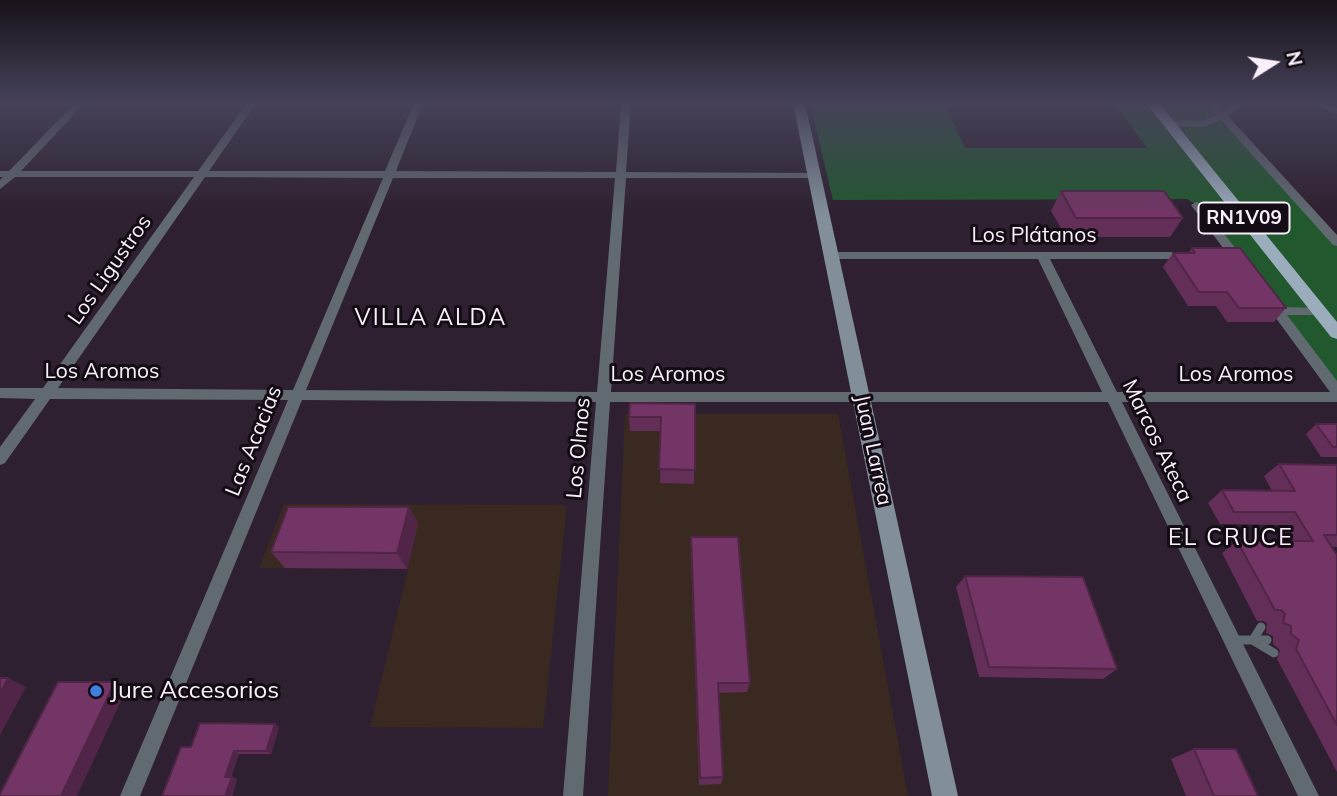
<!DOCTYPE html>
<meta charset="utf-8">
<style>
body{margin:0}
#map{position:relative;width:1337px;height:796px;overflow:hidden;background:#2e2030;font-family:Mulish,sans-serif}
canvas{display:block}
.north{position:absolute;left:1239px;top:28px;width:70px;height:70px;-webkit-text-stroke:5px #130c14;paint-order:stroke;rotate:78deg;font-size:19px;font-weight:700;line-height:28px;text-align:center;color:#f9f0fb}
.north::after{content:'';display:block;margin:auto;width:24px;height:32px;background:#f9f0fb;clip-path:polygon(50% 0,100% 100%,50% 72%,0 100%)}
</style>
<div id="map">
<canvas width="1337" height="796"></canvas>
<div class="north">N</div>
</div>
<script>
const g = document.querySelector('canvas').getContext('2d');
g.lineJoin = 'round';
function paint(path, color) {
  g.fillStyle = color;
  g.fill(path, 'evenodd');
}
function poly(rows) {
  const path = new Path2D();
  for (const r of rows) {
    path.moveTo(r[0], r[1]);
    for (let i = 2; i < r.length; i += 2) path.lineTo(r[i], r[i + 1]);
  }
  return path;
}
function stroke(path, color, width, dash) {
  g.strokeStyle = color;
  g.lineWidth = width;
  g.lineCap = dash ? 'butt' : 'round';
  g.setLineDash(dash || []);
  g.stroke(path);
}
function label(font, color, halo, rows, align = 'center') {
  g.font = font + ' Mulish,sans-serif';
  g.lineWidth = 6;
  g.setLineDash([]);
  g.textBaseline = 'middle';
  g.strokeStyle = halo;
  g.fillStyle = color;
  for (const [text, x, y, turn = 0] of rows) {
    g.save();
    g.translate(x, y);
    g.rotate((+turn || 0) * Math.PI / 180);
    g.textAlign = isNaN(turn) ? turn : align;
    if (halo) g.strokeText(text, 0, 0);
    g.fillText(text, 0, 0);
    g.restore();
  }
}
const industrial = poly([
 [625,414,838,414,908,796,608,796],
 [284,504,567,505,543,728,370,727,408,569,259,568]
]);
const green = poly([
 [810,103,944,103,965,148,1147,148,1114,103,1211,103,1337,242,1337,391,1197,205,1187,199,833,200]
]);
const lane = poly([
 [1233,640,1267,640],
 [1253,640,1261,627],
 [1254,641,1274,653]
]);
const street = poly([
 [75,103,85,103,21,171,198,171,247,103,256,103,209,171,385,171,414,103,423,103,396,171,616,172,621,103,631,103,626,172,819,173,820,175,815,178,626,178,611,392,1102,392,1038,259,829,259,829,253,833,252,1195,252,1197,255,1191,259,1050,259,1117,392,1330,392,1262,299,1268,295,1272,296,1280,307,1323,308,1325,311,1323,314,1319,315,1287,315,1337,381,1337,402,1122,402,1319,796,1298,796,1108,402,610,402,583,796,563,796,596,402,302,400,140,796,120,796,288,400,50,399,5,463,0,465,0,447,35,399,0,398,0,388,43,388,194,177,15,177,0,189,0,180,3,177,0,177,0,171,9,171,75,103],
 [205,177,383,178,293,390,58,388,205,177],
 [393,178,615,178,597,392,306,390,393,178],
 [1207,103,1217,103,1223,111,1234,103,1245,103,1228,116,1337,235,1337,246,1333,245,1221,120,1203,127,1168,126,1163,123,1168,120,1202,121,1217,115,1207,103],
 [1311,103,1325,103,1337,108,1337,114,1311,103],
 [1196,202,1200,203,1243,258,1243,264,1235,264,1191,205,1196,202]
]);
const secondary = poly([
 [793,103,805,103,958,796,932,796,793,103]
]);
const primary = poly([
 [1146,103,1159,103,1337,322,1337,339,1331,337,1146,103]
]);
const wall = poly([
 [1061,191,1183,218,1170,237,1066,237,1051,211],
 [1192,248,1286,308,1274,322,1227,322,1216,306,1188,306,1163,267,1173,253,1188,253],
 [695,404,694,484,660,483,661,431,630,431,629,417],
 [1316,424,1337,424,1337,457,1321,457,1306,434],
 [1279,464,1337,465,1337,547,1332,547,1337,555,1337,772,1277,659,1280,650,1273,644,1273,636,1266,633,1267,624,1264,621,1257,621,1222,553,1237,541,1288,541,1279,525,1220,524,1208,503,1222,490,1272,491,1264,476],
 [409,507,418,524,407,569,285,568,271,552],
 [691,537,750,683,747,692,718,693,723,777,721,784,699,785,691,550],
 [965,576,1117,669,1103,679,979,677,956,587],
 [275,724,279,727,271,754,239,754,231,777,237,779,232,796,162,796,191,747],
 [1194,749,1258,796,1186,796,1171,759]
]);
const shadedWall = poly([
 [409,507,418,524,407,569,397,553],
 [8,678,26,687,0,735,0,693],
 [115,682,127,688,77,796,61,796],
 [275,724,279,727,271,754,266,751],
 [234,751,239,754,230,779,225,777],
 [232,777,237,779,231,796,225,796]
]);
const building = poly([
 [1061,191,1164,191,1183,218,1076,218,1061,191],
 [1192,248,1240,248,1286,308,1239,308,1227,292,1199,292,1173,253,1195,253,1192,248],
 [630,403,695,404,695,470,659,469,661,417,629,417,630,403],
 [1316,424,1337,424,1337,447,1333,447,1316,424],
 [1279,464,1337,465,1337,535,1324,535,1337,555,1337,725,1296,649,1299,640,1291,634,1291,626,1283,623,1285,614,1281,610,1275,610,1237,541,1313,541,1295,512,1234,512,1222,490,1295,491,1279,464],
 [288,507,409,507,397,553,271,552,288,507],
 [691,537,738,537,750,683,718,683,723,777,700,778,691,537],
 [965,576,1083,577,1117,669,989,667,965,576],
 [0,678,8,678,0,693,0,678],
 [58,682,115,682,61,796,0,796,0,794,58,682],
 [200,723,275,724,266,751,234,751,225,777,232,777,225,796,162,796,181,747,191,747,200,723],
 [1194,749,1236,749,1258,796,1214,796,1194,749]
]);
const markers = [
 [96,691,7,"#3f7fe0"]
];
const shields = [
 [1244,218,91]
];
const shieldNames = [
 ["RN1V09",1244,218]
];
const streetNames = [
 ["Los Plátanos",1034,236],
 ["Los Ligustros",110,270,-55],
 ["Los Aromos",102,372],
 ["Los Aromos",668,375],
 ["Los Aromos",1236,375],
 ["Las Acacias",254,441,-68],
 ["Marcos Ateca",1157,441,64],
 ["Los Olmos",579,448,-85],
 ["Juan Larrea",873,450,78]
];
const neighbourhoodNames = [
 ["VILLA ALDA",431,318],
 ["EL CRUCE",1231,538]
];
const nearPoinames = [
 ["Jure Accesorios",110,691]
];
paint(industrial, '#3a2920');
paint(green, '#21582e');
stroke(lane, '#616971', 9);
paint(street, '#616971');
paint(secondary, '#828f9b');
paint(primary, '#9bacbc');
paint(wall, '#632e57');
paint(shadedWall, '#502547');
paint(building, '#733565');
stroke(building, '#502547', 2);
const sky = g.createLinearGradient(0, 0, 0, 215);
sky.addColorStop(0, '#19121a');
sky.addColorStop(0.48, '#464259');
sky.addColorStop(1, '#46425900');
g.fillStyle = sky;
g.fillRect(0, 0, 1337, 215);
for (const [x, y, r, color] of markers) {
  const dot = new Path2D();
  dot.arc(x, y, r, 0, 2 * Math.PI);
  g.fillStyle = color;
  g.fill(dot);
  stroke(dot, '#130c14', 2.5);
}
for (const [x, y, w] of shields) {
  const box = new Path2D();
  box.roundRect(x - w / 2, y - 15.5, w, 31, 5);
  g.fillStyle = '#130c14';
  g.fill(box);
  stroke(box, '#f9f0fb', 2);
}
label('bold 19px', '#f9f0fb', null, shieldNames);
label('21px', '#f9f0fb', '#130c14', streetNames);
g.letterSpacing = '2px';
label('23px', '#f9f0fb', '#130c14', neighbourhoodNames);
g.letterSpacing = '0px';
label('24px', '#f9f0fb', '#130c14', nearPoinames, 'left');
</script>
